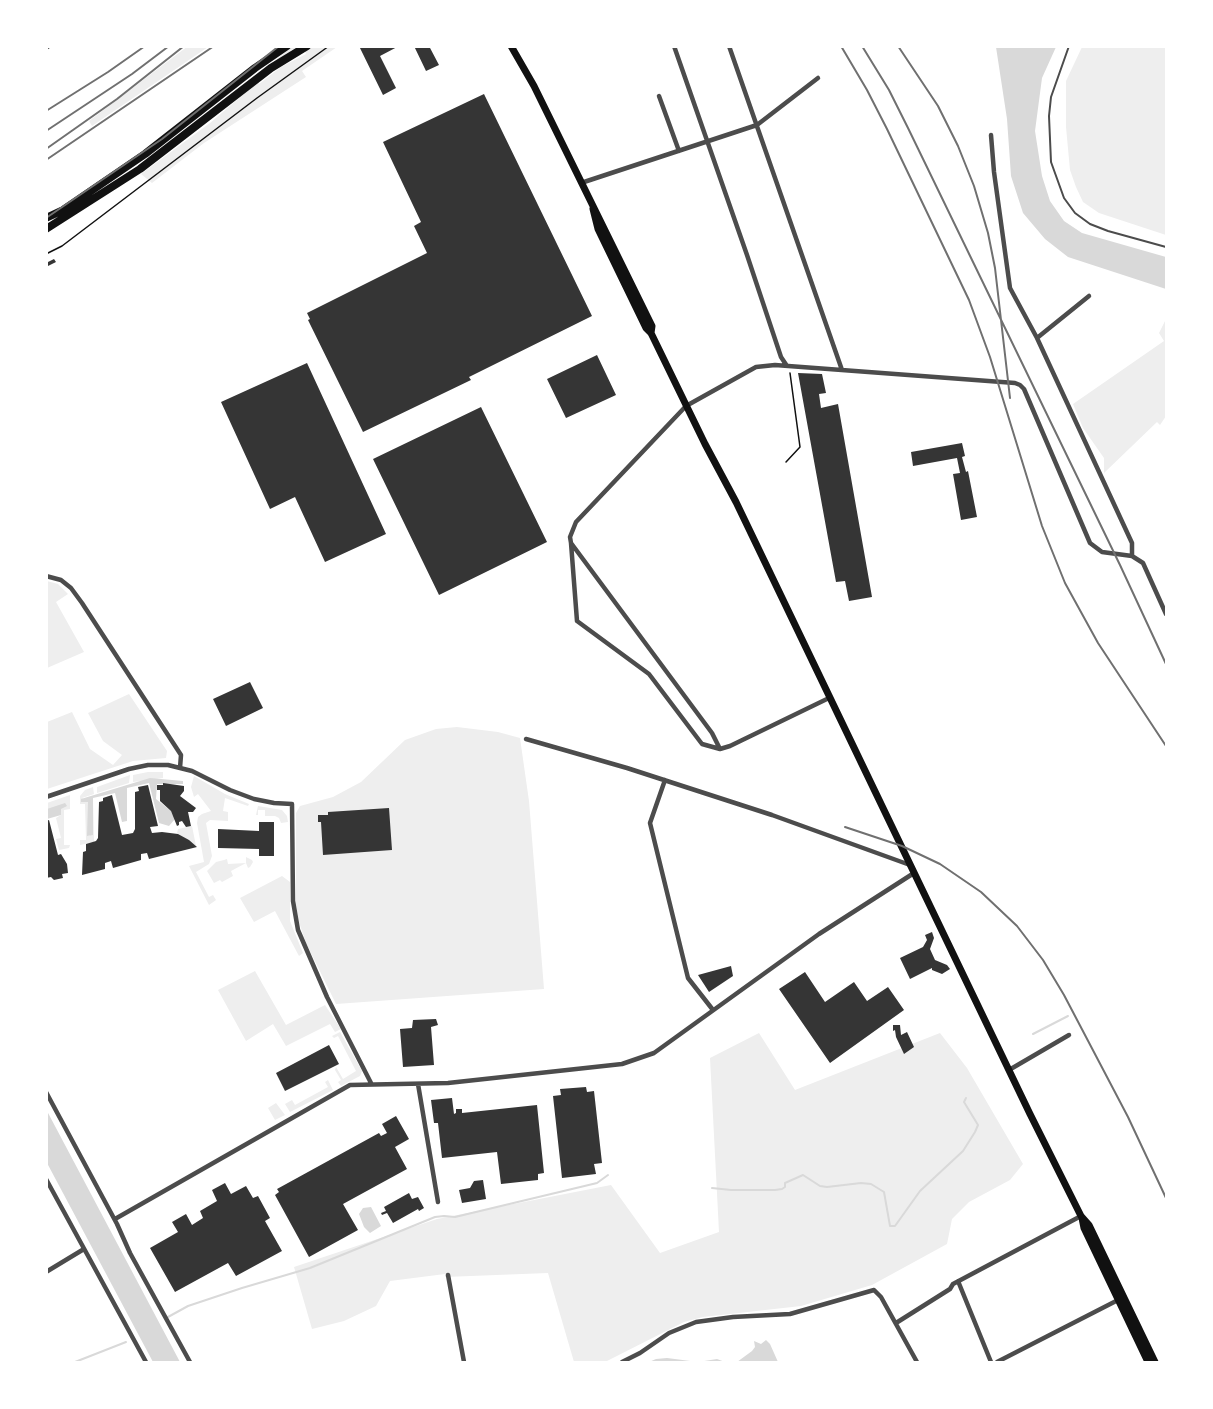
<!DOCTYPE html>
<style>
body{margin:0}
#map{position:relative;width:1213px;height:1409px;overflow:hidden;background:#fff;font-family:"Nunito Sans",sans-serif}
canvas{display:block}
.frame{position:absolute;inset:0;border:48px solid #fff;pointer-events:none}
</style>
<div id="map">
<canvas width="1213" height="1409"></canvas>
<div class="frame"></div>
</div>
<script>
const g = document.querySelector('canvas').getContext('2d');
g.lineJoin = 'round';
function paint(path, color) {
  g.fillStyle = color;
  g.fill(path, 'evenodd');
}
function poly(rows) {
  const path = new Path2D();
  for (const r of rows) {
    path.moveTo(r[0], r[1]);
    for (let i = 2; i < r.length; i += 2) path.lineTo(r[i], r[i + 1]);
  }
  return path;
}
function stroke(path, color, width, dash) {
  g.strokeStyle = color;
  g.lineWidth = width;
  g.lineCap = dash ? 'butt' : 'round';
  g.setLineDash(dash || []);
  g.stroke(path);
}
const green = poly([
 [188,46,208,47,92,126,89,121],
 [291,47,337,47,302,71,306,77,204,143,152,183,141,174,210,123,258,82,259,84,281,67,306,54,305,51,298,47,295,48,268,67],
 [1082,47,1166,47,1166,235,1099,213,1083,202,1076,187,1070,170,1066,127,1066,81],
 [1166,319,1166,416,1160,425,1157,422,1104,473,1104,458,1083,428,1073,404,1164,341,1159,333],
 [47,581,58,584,68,594,56,602,84,652,47,668],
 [129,694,167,751,166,758,133,761,47,789,47,722,72,712,90,749,113,765,122,755,103,741,88,713],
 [457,727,498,732,520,738,529,801,544,989,336,1004,306,943,299,922,296,905,296,813,300,806,333,797,361,782,405,740,436,729],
 [148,772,163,772,163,778,133,782,133,775],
 [130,775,129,783,97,793,97,787],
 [194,776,225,794,249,804,248,806,225,798,223,811,228,812,228,821,210,820,206,823,212,856,209,864,196,872,209,897,213,895,216,900,209,905,189,866,204,862,197,823,198,817,202,814,211,811,198,794,194,797,191,787],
 [93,787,94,794,82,798,88,802,88,836,93,834,93,798,94,842,80,845,80,840,86,840,85,804,80,804,80,796,85,790],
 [70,795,70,809,64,810,64,845,70,845,69,848,59,850,56,839,61,838,56,818,61,815,47,810,47,803],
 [258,806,282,810,287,816,288,822,281,823,279,818,275,816,265,816,265,810,258,810,258,815,256,815],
 [192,826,196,846,177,833,178,829],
 [246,857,252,860,253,862,250,867,248,868,246,863,231,871,233,876,222,882,220,880,214,883,207,871,216,862,224,860,227,859,228,864,246,863],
 [282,876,290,882,290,921,303,953,299,956,275,911,254,922,240,898],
 [255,971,286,1025,325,1005,341,1029,335,1032,330,1024,286,1046,273,1024,246,1041,218,990],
 [340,1032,362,1071,360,1076,341,1086,338,1082,341,1080,335,1070,336,1067,343,1079,356,1071,338,1036,334,1038,332,1036],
 [759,1033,795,1090,940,1033,967,1068,1023,1164,1010,1180,969,1202,952,1219,947,1244,872,1285,801,1306,703,1317,684,1322,605,1362,574,1362,548,1273,445,1277,445,1274,390,1281,376,1306,344,1321,312,1329,294,1267,437,1219,611,1185,660,1253,719,1232,710,1058],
 [328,1080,333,1090,290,1112,285,1104,292,1100,295,1105,328,1087,325,1082],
 [276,1103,285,1115,275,1120,268,1108]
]);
const water = poly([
 [996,47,1056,47,1042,78,1035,131,1042,176,1050,201,1064,221,1082,233,1166,257,1166,289,1068,257,1045,239,1023,213,1011,176,1007,119],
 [150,778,183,781,183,784,157,784,156,799,171,811,175,819,169,826,159,823,149,783,127,788,127,821,122,822,115,793,93,798,93,835,87,836,88,802,81,802,81,799],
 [65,803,67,806,61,809,61,815,47,819,47,809],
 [46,1111,47,1111,180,1362,153,1362,47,1163],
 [371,1207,381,1226,370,1233,364,1227,359,1214,363,1208],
 [766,1340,770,1344,778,1362,737,1362,752,1351,755,1347,754,1341,761,1344],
 [667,1358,698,1362,717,1359,725,1362,649,1362,656,1359]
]);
const stream = poly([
 [1033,1034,1068,1016],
 [712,1188,731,1190,775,1190,782,1189,785,1187,785,1183,803,1175,820,1186,827,1187,861,1183,871,1184,884,1192,890,1226,895,1226,920,1191,963,1151,975,1132,978,1125,964,1102,966,1098],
 [168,1317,188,1306,242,1288,310,1268,435,1217,444,1216,455,1217,597,1183,608,1175],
 [75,1362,126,1342]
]);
const building = poly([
 [359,46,399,46,380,56,396,88,383,95],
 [414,46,429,46,439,65,426,71],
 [484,94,592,316,469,377,471,380,363,432,308,320,310,319,307,313,427,253,414,226,421,222,383,142],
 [54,259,56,262,46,267,46,263],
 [597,355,616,395,566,418,547,379],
 [307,363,386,534,325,562,295,497,270,509,221,402],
 [798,373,822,374,826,393,819,394,821,408,838,404,872,597,849,601,845,581,836,582],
 [481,407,547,542,439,595,373,459],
 [962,443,965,456,962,457,966,472,968,471,977,517,961,520,953,474,960,473,957,458,913,466,911,452],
 [250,682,263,708,226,726,213,699],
 [163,783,184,786,184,791,180,796,196,808,193,812,188,812,191,826,186,827,182,821,179,822,179,825,177,826,171,811,160,801,160,790,157,790,157,785,163,785],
 [148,785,158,826,150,827,152,833,162,832,178,834,189,840,197,847,149,859,147,853,141,854,141,860,113,868,111,861,105,863,105,869,82,875,83,852,86,851,86,844,96,841,98,838,99,802,103,801,103,798,112,795,122,835,133,833,135,829,135,792,139,791,138,787],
 [389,808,392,850,323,855,321,822,318,822,318,815,328,815,328,812],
 [49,820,58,855,61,854,67,864,68,873,62,874,63,878,54,880,51,877,46,878,46,821],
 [259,822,274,822,274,856,259,856,259,849,218,848,218,829,259,831],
 [932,932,934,938,930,949,935,960,947,965,950,969,942,974,932,970,932,968,910,979,900,958,923,947,927,940,925,935],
 [731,966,733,976,709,992,698,975],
 [805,972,825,1002,854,982,867,1001,888,987,904,1010,830,1063,779,989],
 [436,1019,438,1025,431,1027,434,1065,403,1067,400,1029,412,1028,413,1020],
 [893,1025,900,1025,901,1035,907,1032,914,1047,904,1054,896,1037,895,1030,893,1031],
 [329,1045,339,1064,285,1091,276,1073],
 [586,1087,587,1092,594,1091,602,1163,594,1164,596,1174,562,1178,553,1096,561,1095,560,1089],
 [452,1098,454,1114,456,1113,456,1109,462,1109,462,1113,537,1105,544,1173,538,1174,538,1180,501,1184,497,1152,442,1158,438,1123,434,1123,431,1100],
 [396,1116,409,1139,395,1147,407,1169,343,1204,358,1230,309,1257,275,1195,279,1192,277,1189,379,1133,381,1136,387,1133,382,1124],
 [483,1180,486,1199,462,1203,459,1190,470,1188,474,1181],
 [225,1183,231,1194,246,1186,253,1198,258,1196,270,1218,265,1221,282,1251,236,1276,228,1263,175,1292,150,1248,178,1232,172,1222,186,1214,192,1225,203,1218,200,1211,217,1201,212,1190],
 [409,1193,412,1199,418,1197,424,1208,419,1211,418,1209,393,1223,387,1213,382,1215,381,1213,386,1211,384,1207]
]);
const path = poly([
 [46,254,62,246,257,98,329,46],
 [786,462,800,447,790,373]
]);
const service = poly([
 [1069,46,1051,97,1049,116,1051,162,1064,198,1075,213,1090,224,1108,231,1166,247]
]);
const minor = poly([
 [674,46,747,255,781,357,787,366],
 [729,46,842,370],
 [46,48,49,46],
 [659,96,679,151],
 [991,135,994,172,1010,288,1037,338,1132,543,1132,556],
 [581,183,757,125,818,78],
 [1037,338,1089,296],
 [571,543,570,537,576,522,686,406,756,367,775,365,1015,383,1020,385,1024,389,1090,543,1102,552,1132,556,1143,563,1166,614],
 [46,576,61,580,71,588,82,603,181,755,180,768],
 [526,739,627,768,772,815,910,865],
 [720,749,702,744,649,674,577,621,571,543,712,733,720,749,730,746,829,698],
 [665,780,650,823,688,978,713,1010],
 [46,797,129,769,148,765,168,765,192,771,230,790,254,799,274,803,292,804,293,901,298,930,327,997,371,1083],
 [1009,1070,1069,1035],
 [418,1084,438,1202],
 [46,1092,117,1224,130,1253,190,1362],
 [46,1179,146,1362],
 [115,1219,350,1085,448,1083,622,1064,654,1053,819,934,914,873],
 [46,1272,84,1249],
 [448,1275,464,1362],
 [958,1281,991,1362],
 [896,1323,950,1289,953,1284,1081,1216],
 [622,1362,640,1353,669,1333,696,1322,733,1317,790,1314,874,1290,881,1297,917,1362],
 [997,1362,1120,1299]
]);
const primary = poly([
 [511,46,534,86,652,326,651,333],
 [593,209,598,229,646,328,651,333,705,444,736,502,1030,1114,1081,1216,1089,1225,1155,1362],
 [1082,1218,1084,1228,1148,1362]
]);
const trunk = poly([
 [46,218,63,210,145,154,255,68,287,46],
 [46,229,140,169,271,68,307,46]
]);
const rail = poly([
 [841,46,867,90,887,129,969,300,990,357,1042,526,1065,583,1098,643,1166,746],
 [862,46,889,90,908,128,1120,565,1166,664],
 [898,46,938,106,958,146,974,186,988,233,995,268,1010,398],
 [46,111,108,72,145,46],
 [46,131,132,74,169,46],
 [46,149,117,99,184,46],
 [46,160,214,46],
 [46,218,162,139,279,46],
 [845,827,902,846,940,864,981,892,1017,926,1043,960,1064,995,1128,1117,1166,1198]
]);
paint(green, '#eee');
paint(water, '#d9d9d9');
stroke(stream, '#d9d9d9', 2);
paint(building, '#353535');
stroke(path, '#111', 1.5);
stroke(service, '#4c4c4c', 2);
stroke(minor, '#4c4c4c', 4.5);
stroke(primary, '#111', 7);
stroke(trunk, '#111', 8);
stroke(rail, '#707070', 2);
</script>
